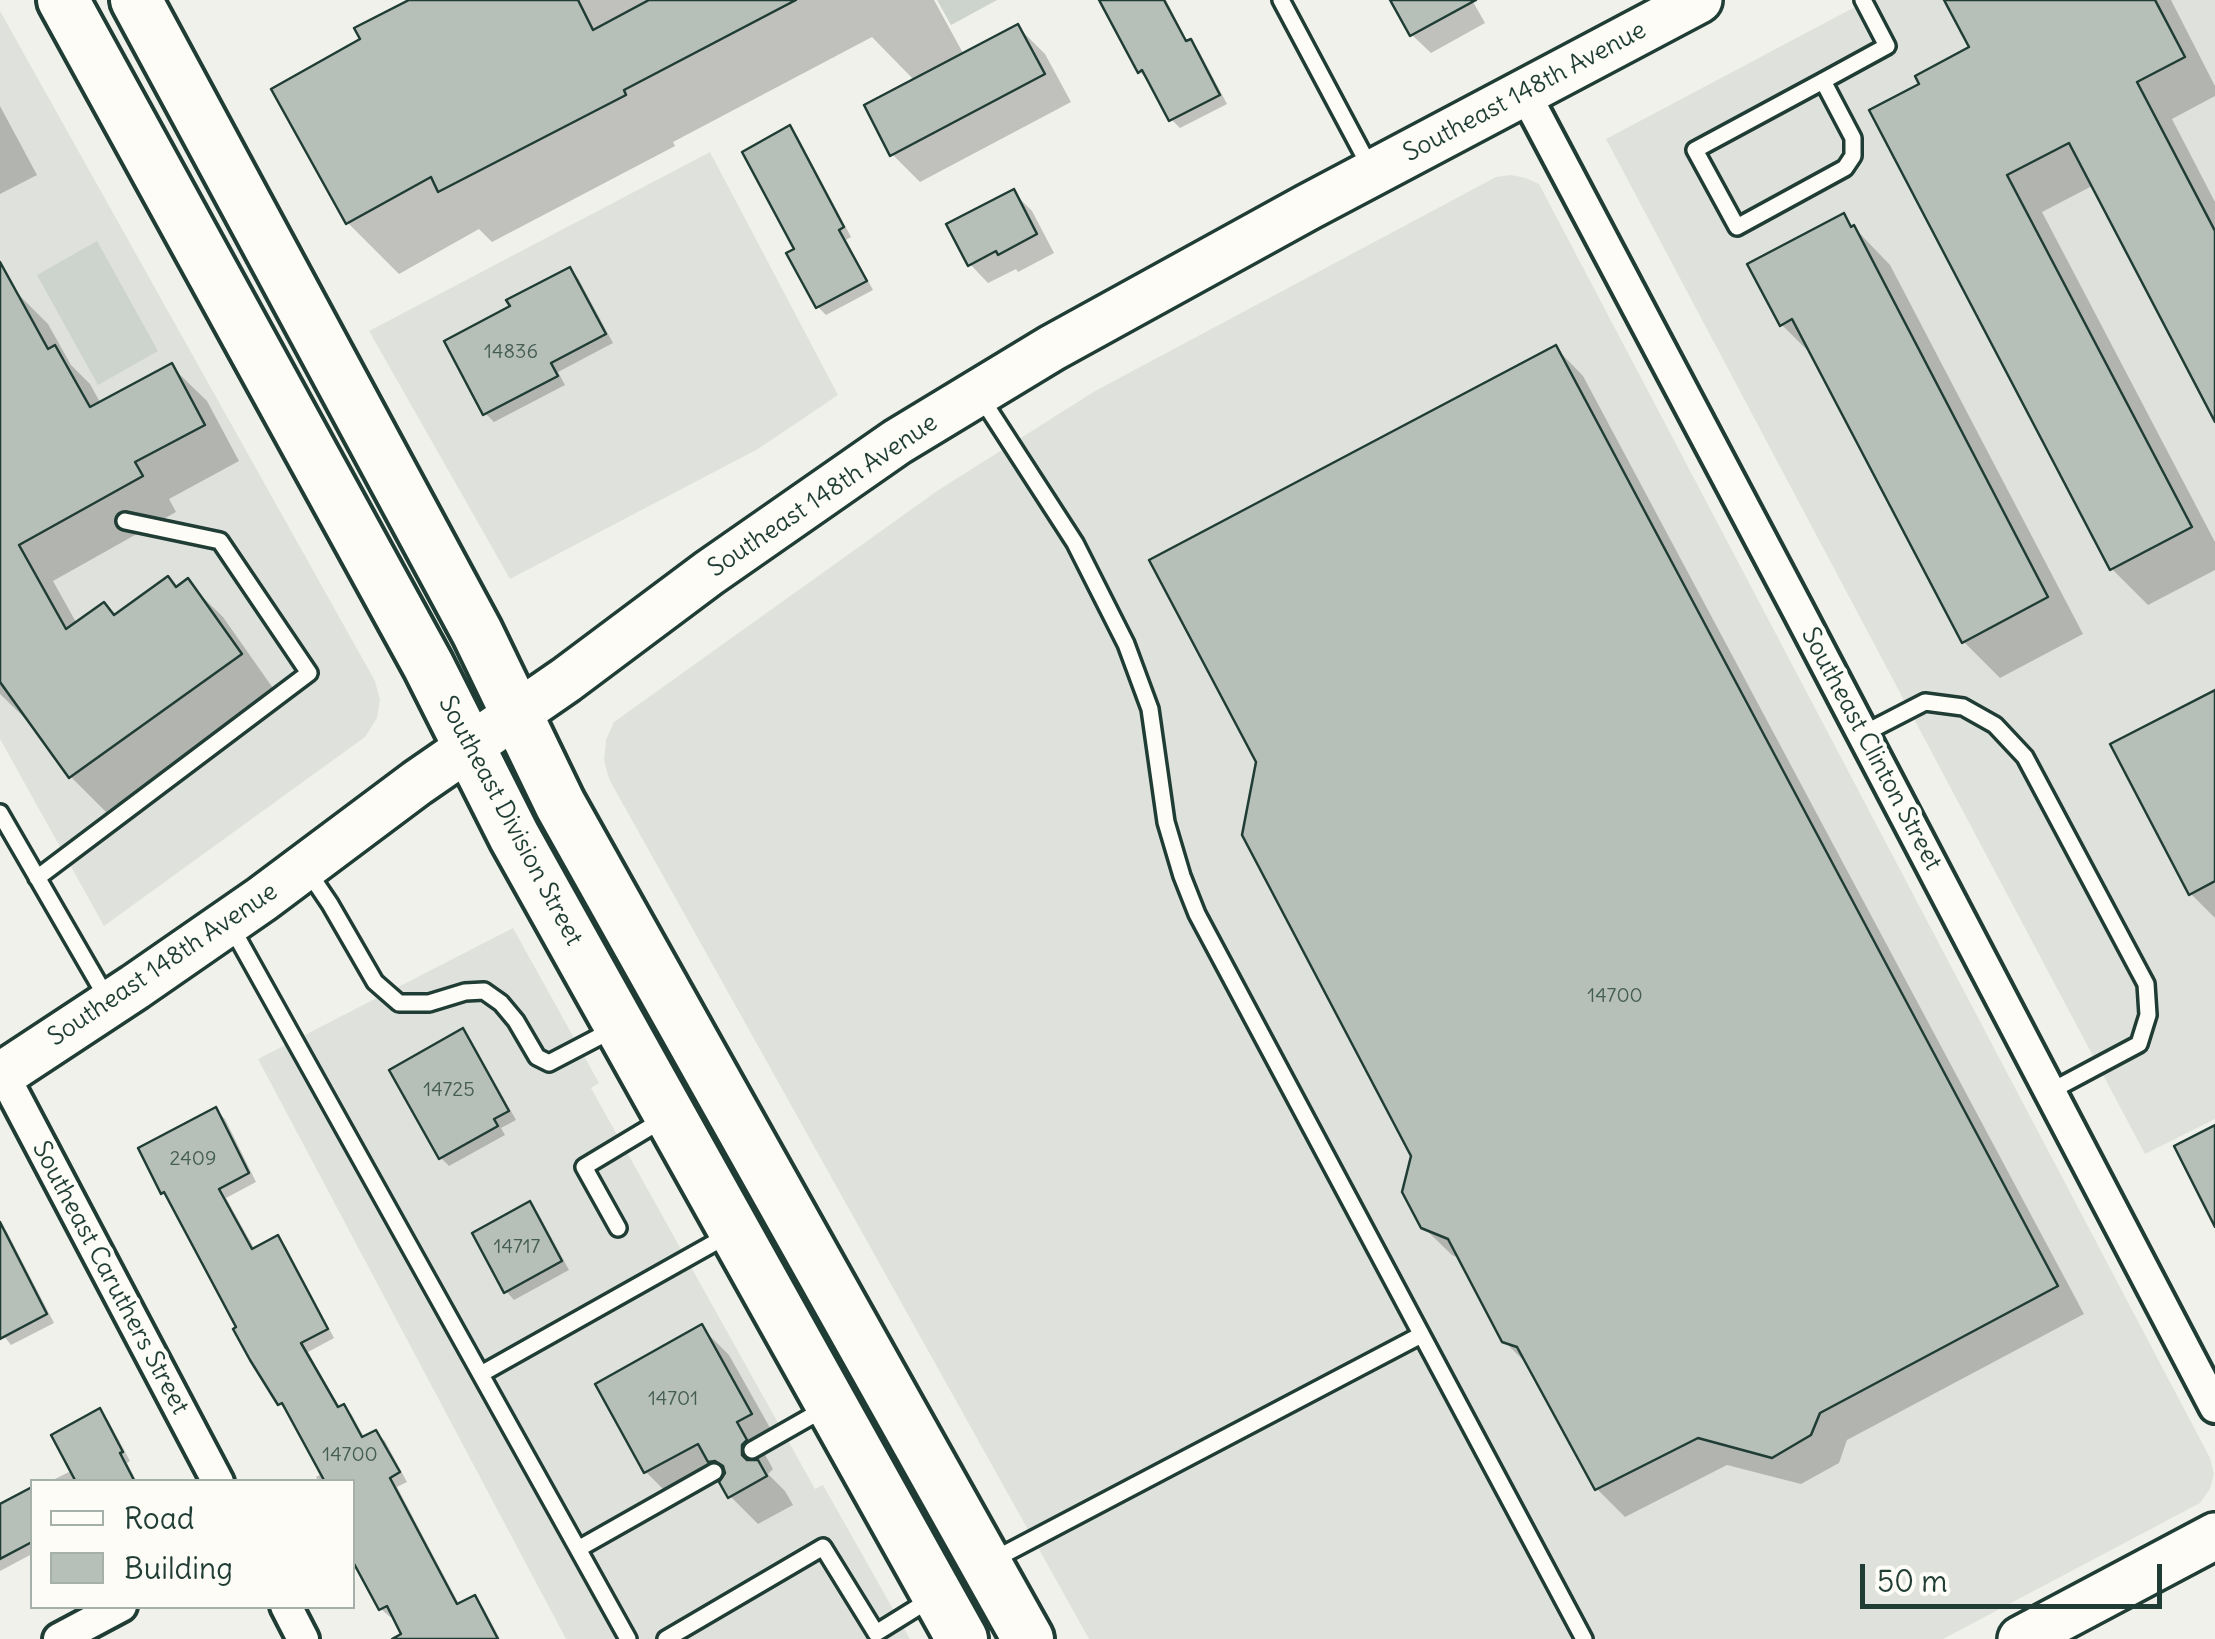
<!DOCTYPE html>
<style>
body{margin:0}
#map{position:relative;width:2215px;height:1639px;overflow:hidden;background:#f0f1eb;font-family:Delius,sans-serif}
canvas{display:block}
.legend{position:absolute;left:30px;top:1479px;width:325px;height:130px;box-sizing:border-box;background:#fdfcf7;border:2px solid #a4b0a9;margin:0;padding:12px 18px;list-style:none;font-size:30px;color:#1f3d34}
.legend li{display:flex;align-items:center;gap:20px;height:50px}
.legend b{width:50px;border:2px solid #a4b0a9}
.scale{position:absolute;left:1860px;top:1564px;width:302px;height:45px;box-sizing:border-box;border:5px solid #1f3d34;border-top:0;padding-left:12px;font-size:30px;line-height:35px;white-space:nowrap;color:#1f3d34;-webkit-text-stroke:8px #fdfcf7;paint-order:stroke}
</style>
<div id="map">
<canvas width="2215" height="1639"></canvas>
<ul class="legend">
<li><b style="height:12px;background:#fdfcf7"></b>Road</li>
<li><b style="height:28px;background:#b6bfb8"></b>Building</li>
</ul>
<div class="scale">50 m</div>
</div>
<script>
const g = document.querySelector('canvas').getContext('2d');
g.lineJoin = 'round';
function paint(path, color) {
  g.fillStyle = color;
  g.fill(path, 'evenodd');
}
function poly(rows) {
  const path = new Path2D();
  for (const r of rows) {
    path.moveTo(r[0], r[1]);
    for (let i = 2; i < r.length; i += 2) path.lineTo(r[i], r[i + 1]);
  }
  return path;
}
function stroke(path, color, width, dash) {
  g.strokeStyle = color;
  g.lineWidth = width;
  g.lineCap = dash ? 'butt' : 'round';
  g.setLineDash(dash || []);
  g.stroke(path);
}
function label(font, color, halo, rows, align = 'center') {
  g.font = font + ' Delius,sans-serif';
  g.lineWidth = 8;
  g.setLineDash([]);
  g.textBaseline = 'middle';
  g.strokeStyle = halo;
  g.fillStyle = color;
  for (const [text, x, y, turn = 0] of rows) {
    g.save();
    g.translate(x, y);
    g.rotate((+turn || 0) * Math.PI / 180);
    g.textAlign = isNaN(turn) ? turn : align;
    if (halo) g.strokeText(text, 0, 0);
    g.fillText(text, 0, 0);
    g.restore();
  }
}
const built = poly([
 [1868,0,2215,0,2215,1119,2145,1154,1606,139],
 [0,11,375,681,380,700,377,718,365,737,104,926,0,739],
 [710,152,838,395,758,449,510,579,369,331],
 [1511,175,1526,178,1539,184,2210,1458,2214,1474,2210,1489,2200,1503,1943,1639,1089,1639,609,779,604,760,606,740,614,722,937,491,1095,391,1496,177],
 [513,928,599,1083,591,1088,815,1489,823,1485,910,1639,566,1639,258,1059]
]);
const green = poly([
 [937,0,997,0,951,25],
 [97,241,158,351,98,385,37,275]
]);
const shadow = poly([
 [414,0,934,0,964,55,1018,27,1045,54,1071,102,920,182,892,154,915,81,872,37,673,142,675,146,492,242,479,229,399,274,348,223,363,40],
 [1102,0,1166,0,1188,43,1199,51,1227,104,1180,128,1171,119,1148,80,1140,72],
 [1393,0,1472,0,1485,23,1431,53,1412,35],
 [1984,0,2171,0,2215,86,2215,96,2172,119,2215,202,2215,416,2094,185,2042,212,2215,542,2215,570,2148,605,2112,569,1923,85,1972,48],
 [0,106,37,175,0,194],
 [789,128,798,137,851,237,846,240,873,290,826,315,818,307],
 [1013,192,1032,211,1054,253,1018,272,1016,269,988,283,970,264],
 [1843,216,1890,265,2083,634,2000,678,1964,642,1815,358,1782,325],
 [570,270,578,278,613,343,558,372,565,385,494,422,485,413,513,307],
 [13,289,48,324,71,365,90,384,101,404,171,366,207,401,239,461,169,499,176,512,53,581,77,624,104,605,116,617,177,589,187,582,223,617,275,691,106,812,71,777,37,730,0,694,0,296],
 [1556,348,1583,376,2084,1314,1847,1440,1839,1463,1801,1484,1727,1465,1625,1517,1597,1489,1532,1369,1504,1341,1461,1259,1452,1255,1423,1227,1414,1156],
 [2215,691,2215,918,2191,894],
 [462,1032,471,1040,516,1120,501,1128,505,1135,449,1166,441,1158],
 [216,1110,225,1119,256,1182,226,1198,255,1250,278,1238,286,1247,334,1338,308,1352,340,1409,344,1407,352,1415,365,1439,376,1433,385,1441,407,1482,397,1487,460,1606,475,1598,483,1607,500,1639,407,1639,394,1615,390,1617,381,1609,352,1482,319,1482,316,1477,323,1473,289,1413,280,1404,252,1359,239,1328,171,1201,163,1192,141,1149],
 [530,1205,538,1213,569,1270,514,1300,506,1291],
 [0,1225,7,1232,54,1323,11,1345,0,1331],
 [701,1327,729,1355,778,1442,763,1451,773,1469,768,1474,785,1491,793,1505,758,1524,730,1496,726,1476,723,1473,674,1500,646,1472,598,1385],
 [100,1411,108,1420,130,1461,127,1463,137,1482,49,1482,73,1470],
 [32,1490,32,1554,0,1571,0,1506]
]);
const building = poly([
 [409,0,578,0,593,30,649,0,796,0,624,90,626,95,438,192,431,177,346,224,271,89,360,39,354,28,409,0],
 [1099,0,1164,0,1186,41,1191,39,1220,95,1169,121,1142,70,1138,73,1099,0],
 [1390,0,1476,0,1410,36,1390,0],
 [1944,0,2155,0,2185,57,2137,82,2215,231,2215,422,2069,143,2007,175,2192,527,2110,570,1869,110,1919,84,1915,76,1969,47,1944,0],
 [1018,24,1045,74,890,156,864,105,1018,24],
 [790,125,844,227,839,230,867,281,816,308,786,253,794,249,742,152,790,125],
 [1014,189,1037,234,998,255,996,251,968,266,946,224,1014,189],
 [1844,213,1851,227,1854,225,2048,597,1962,643,1792,319,1780,326,1747,264,1844,213],
 [0,262,48,349,55,345,90,407,172,363,205,425,135,462,143,476,19,545,66,629,104,602,114,615,168,576,176,587,188,578,242,654,69,778,0,682,0,262],
 [570,267,606,334,551,363,558,376,483,415,444,341,510,306,506,300,570,267],
 [1556,345,2058,1286,1820,1413,1811,1435,1772,1458,1698,1438,1595,1490,1517,1347,1502,1342,1448,1239,1421,1228,1402,1192,1411,1156,1242,835,1256,762,1149,560,1556,345],
 [2215,690,2215,881,2189,895,2110,744,2215,690],
 [463,1028,509,1111,494,1119,498,1126,439,1159,389,1070,463,1028],
 [216,1107,249,1173,219,1189,252,1249,278,1235,328,1329,301,1343,338,1407,344,1404,362,1437,376,1430,400,1472,390,1478,457,1604,475,1595,498,1639,392,1639,401,1634,387,1606,379,1610,352,1560,352,1482,325,1482,282,1403,278,1405,250,1360,233,1329,236,1327,164,1192,161,1194,138,1148,216,1107],
 [2215,1125,2215,1227,2174,1146,2215,1125],
 [530,1201,562,1261,504,1293,472,1233,530,1201],
 [0,1222,47,1314,0,1339,0,1222],
 [702,1324,752,1414,737,1422,747,1440,742,1445,742,1455,747,1460,758,1460,767,1476,728,1498,719,1482,725,1473,723,1466,715,1461,708,1462,698,1444,644,1473,595,1384,702,1324],
 [100,1408,123,1452,120,1453,135,1482,76,1482,51,1435,100,1408],
 [32,1487,32,1542,0,1559,0,1504,32,1487]
]);
const lane = poly([
 [1281,0,1371,169],
 [1823,81,1853,138,1853,156,1845,168,1737,227,1695,150,1823,81,1887,46,1863,0],
 [980,396,1075,543,1126,644,1150,709,1166,822,1182,876,1197,914,1584,1639],
 [1863,734,1925,702,1963,707,1995,725,2025,757,2146,984,2148,1015,2139,1044,2049,1092],
 [0,813,108,1000],
 [307,870,330,904,375,982,399,1003,429,1003,465,992,484,991,501,1003,516,1021,537,1057,549,1063,614,1029],
 [37,878,309,673,220,541,125,521],
 [232,928,578,1549],
 [618,1228,584,1167,662,1120],
 [481,1374,730,1234],
 [752,1450,824,1409],
 [993,1560,1421,1335],
 [628,1639,578,1549,714,1472],
 [666,1639,823,1547,876,1633,934,1597]
]);
const street = poly([
 [1524,92,1798,610,2215,1407],
 [3,1074,218,1482],
 [286,1606,303,1639],
 [59,1639,121,1606]
]);
const secondary = poly([
 [0,1076,135,987,262,899,417,783,566,680,709,573,897,442,1052,348,1308,207,1699,0],
 [2021,1639,2215,1536]
]);
const primary = poly([
 [63,0,428,665,514,836,962,1639],
 [136,0,477,632,560,804,1028,1639]
]);
const numberNames = [
 ["14836",511,352],
 ["14700",1615,996],
 ["14725",449,1090],
 ["2409",193,1159],
 ["14717",517,1247],
 ["14701",673,1399],
 ["14700",350,1455]
];
const streetNames = [
 ["Southeast 148th Avenue",1525,92,-28],
 ["Southeast 148th Avenue",823,496,-34],
 ["Southeast Clinton Street",1871,749,62],
 ["Southeast Division Street",510,821,62],
 ["Southeast 148th Avenue",163,965,-34],
 ["Southeast Caruthers Street",110,1278,62]
];
paint(built, '#dfe2dc');
paint(green, '#cdd3cd');
paint(shadow, '#0003');
paint(building, '#b6bfb8');
stroke(building, '#1f3d34', 2.5);
stroke(lane, '#1f3d34', 22);
stroke(street, '#1f3d34', 38);
stroke(secondary, '#1f3d34', 52);
stroke(primary, '#1f3d34', 58);
stroke(lane, '#fdfcf7', 15);
stroke(street, '#fdfcf7', 30);
stroke(secondary, '#fdfcf7', 45);
stroke(primary, '#fdfcf7', 50);
label('20px', '#455e55', null, numberNames);
label('25px', '#1f3d34', '#fdfcf7', streetNames);
</script>
